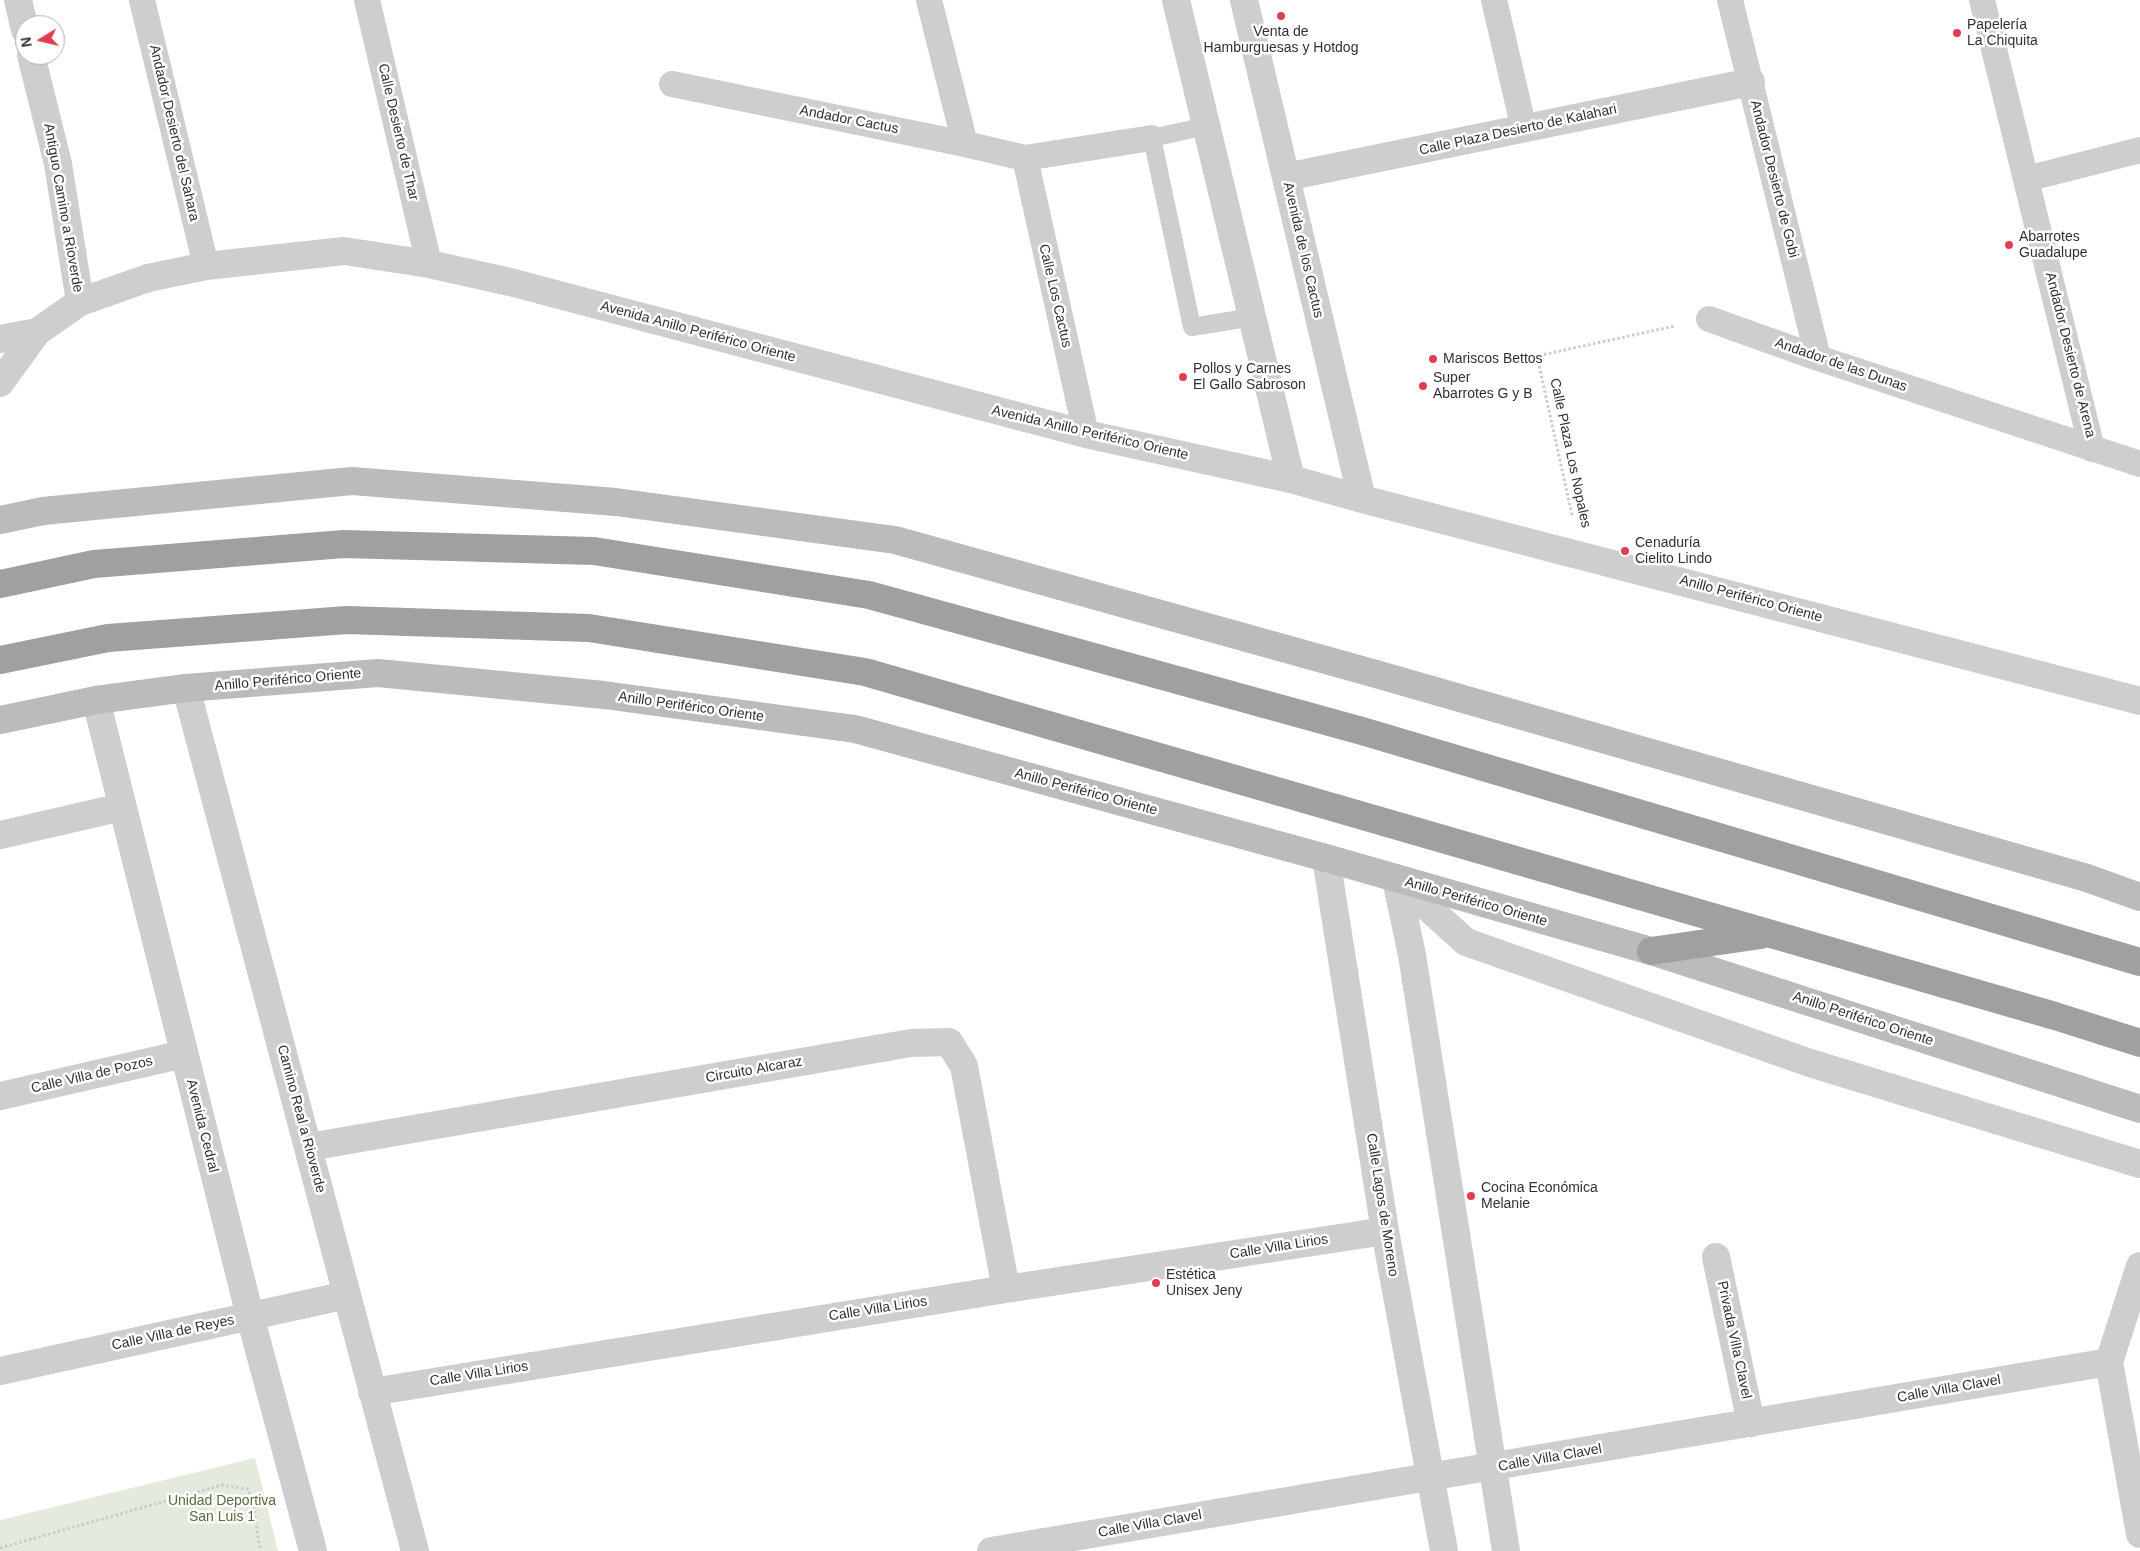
<!DOCTYPE html>
<meta charset="utf-8">
<style>
body{margin:0}
#map{position:relative;width:2140px;height:1551px;overflow:hidden;background:#fff;font-family:Helvetica,sans-serif}
canvas{display:block}
.north{position:absolute;left:15px;top:15px;width:50px;height:50px;box-sizing:border-box;background:#fff;border:1px solid #adadad;border-radius:50%;rotate:261deg;font-size:14px;font-weight:700;line-height:20px;text-align:center;color:#313131}
.north::after{content:'';display:block;margin:auto;width:18px;height:22px;background:#de3e50;clip-path:polygon(50% 0,100% 100%,50% 72%,0 100%)}
</style>
<div id="map">
<canvas width="2140" height="1551"></canvas>
<div class="north">N</div>
</div>
<script>
const g = document.querySelector('canvas').getContext('2d');
g.lineJoin = 'round';
function paint(path, color) {
  g.fillStyle = color;
  g.fill(path, 'evenodd');
}
function poly(rows) {
  const path = new Path2D();
  for (const r of rows) {
    path.moveTo(r[0], r[1]);
    for (let i = 2; i < r.length; i += 2) path.lineTo(r[i], r[i + 1]);
  }
  return path;
}
function stroke(path, color, width, dash) {
  g.strokeStyle = color;
  g.lineWidth = width;
  g.lineCap = dash ? 'butt' : 'round';
  g.setLineDash(dash || []);
  g.stroke(path);
}
function label(font, color, halo, rows, align = 'center') {
  g.font = font + ' Helvetica,sans-serif';
  g.lineWidth = 5;
  g.setLineDash([]);
  g.textBaseline = 'middle';
  g.strokeStyle = halo;
  g.fillStyle = color;
  for (const [text, x, y, turn = 0] of rows) {
    g.save();
    g.translate(x, y);
    g.rotate((+turn || 0) * Math.PI / 180);
    g.textAlign = isNaN(turn) ? turn : align;
    if (halo) g.strokeText(text, 0, 0);
    g.fillText(text, 0, 0);
    g.restore();
  }
}
const green = poly([
 [255,1458,278,1551,0,1551,0,1520]
]);
const path = poly([
 [1572,515,1537,356,1675,326],
 [0,1548,222,1485,248,1489,254,1507,260,1551]
]);
const service = poly([
 [1206,126,1152,138,1192,327,1253,317]
]);
const pedestrian = poly([
 [142,0,206,266],
 [367,0,429,264],
 [929,0,965,144],
 [1494,0,1524,129],
 [1730,0,1818,358],
 [1982,0,2092,449],
 [672,84,965,144,1025,158,1152,138],
 [1025,158,1086,434],
 [2026,179,2140,150],
 [1709,319,1818,358,2140,464]
]);
const minor = poly([
 [18,0,25,30],
 [31,55,58,164,80,302],
 [1286,177,1751,82],
 [0,339,37,332],
 [186,688,415,1551],
 [96,700,250,1316,313,1551],
 [0,835,122,807],
 [1396,879,1466,942,1810,1063,2140,1164],
 [0,1096,184,1054],
 [309,1147,911,1043,949,1042,964,1066,1006,1289],
 [1716,1257,1751,1423],
 [2140,1266,2109,1362,2140,1534],
 [0,1371,347,1295],
 [372,1392,1006,1289,1385,1231],
 [991,1551,2109,1362]
]);
const tertiary = poly([
 [1176,0,1291,479],
 [1244,0,1362,499],
 [0,383,37,332,80,302,148,278,206,266,344,251,429,264,510,282,1086,434,1291,479,1362,499,2140,701],
 [1326,858,1385,1231,1444,1551],
 [1396,879,1412,955,1506,1551]
]);
const secondary = poly([
 [0,520,43,511,352,481,616,502,895,540,1376,674,2087,878,2140,897],
 [0,720,96,700,186,688,378,673,604,695,855,729,1326,858,1651,951,2140,1109]
]);
const trunk = poly([
 [0,584,94,564,344,544,594,551,869,595,1362,731,2140,962],
 [0,660,108,638,347,620,589,628,865,672,2055,1016,2140,1043],
 [1651,951,1761,935]
]);
const markers = [
 [1281,16,5,"#de3e50"],
 [1957,33,5,"#de3e50"],
 [2009,245,5,"#de3e50"],
 [1433,359,5,"#de3e50"],
 [1183,377,5,"#de3e50"],
 [1423,386,5,"#de3e50"],
 [1625,551,5,"#de3e50"],
 [1471,1196,5,"#de3e50"],
 [1156,1283,5,"#de3e50"]
];
const poiNames = [
 ["Papelería",1967,25],
 ["La Chiquita",1967,41],
 ["Venta de",1281,32,"center"],
 ["Hamburguesas y Hotdog",1281,48,"center"],
 ["Abarrotes",2019,237],
 ["Guadalupe",2019,253],
 ["Mariscos Bettos",1443,359],
 ["Pollos y Carnes",1193,369],
 ["El Gallo Sabroson",1193,385],
 ["Super",1433,378],
 ["Abarrotes G y B",1433,394],
 ["Cenaduría",1635,543],
 ["Cielito Lindo",1635,559],
 ["Cocina Económica",1481,1188],
 ["Melanie",1481,1204],
 ["Estética",1166,1275],
 ["Unisex Jeny",1166,1291]
];
const streetNames = [
 ["Andador Cactus",849,120,11],
 ["Calle Plaza Desierto de Kalahari",1518,130,-12],
 ["Calle Desierto de Thar",398,132,77],
 ["Andador Desierto del Sahara",174,133,77],
 ["Andador Desierto de Gobi",1774,179,76],
 ["Antiguo Camino a Rioverde",63,208,80],
 ["Avenida de los Cactus",1303,250,77],
 ["Calle Los Cactus",1055,296,77],
 ["Avenida Anillo Periférico Oriente",698,332,15],
 ["Andador Desierto de Arena",2070,355,76],
 ["Andador de las Dunas",1841,365,19],
 ["Avenida Anillo Periférico Oriente",1090,433,13],
 ["Calle Plaza Los Nopales",1570,453,78],
 ["Anillo Periférico Oriente",1751,599,15],
 ["Anillo Periférico Oriente",288,680,-5],
 ["Anillo Periférico Oriente",691,707,8],
 ["Anillo Periférico Oriente",1086,792,15],
 ["Anillo Periférico Oriente",1476,902,16],
 ["Anillo Periférico Oriente",1863,1019,18],
 ["Circuito Alcaraz",754,1070,-10],
 ["Calle Villa de Pozos",92,1075,-13],
 ["Camino Real a Rioverde",301,1119,75],
 ["Avenida Cedral",202,1126,76],
 ["Calle Lagos de Moreno",1382,1205,81],
 ["Calle Villa Lirios",1279,1247,-9],
 ["Calle Villa Lirios",878,1309,-9],
 ["Calle Villa de Reyes",173,1333,-12],
 ["Privada Villa Clavel",1734,1340,78],
 ["Calle Villa Lirios",479,1374,-9],
 ["Calle Villa Clavel",1949,1389,-10],
 ["Calle Villa Clavel",1550,1458,-10],
 ["Calle Villa Clavel",1150,1524,-10]
];
const parkNames = [
 ["Unidad Deportiva",222,1501],
 ["San Luis 1",222,1517]
];
paint(green, '#e5eade');
stroke(path, '#cbcbcb', 3, [2.5, 2.5]);
stroke(service, '#cecece', 18);
stroke(pedestrian, '#cecece', 26);
stroke(minor, '#cecece', 28);
stroke(tertiary, '#cecece', 28);
stroke(secondary, '#bbb', 28);
stroke(trunk, '#a0a0a0', 28);
for (const [x, y, r, color] of markers) {
  const dot = new Path2D();
  dot.arc(x, y, r, 0, 2 * Math.PI);
  g.fillStyle = color;
  g.fill(dot);
  stroke(dot, '#fff', 2);
}
label('14px', '#313131', '#fff', poiNames, 'left');
label('14px', '#313131', '#fff', streetNames);
label('14px', '#566c40', '#fff', parkNames);
</script>
